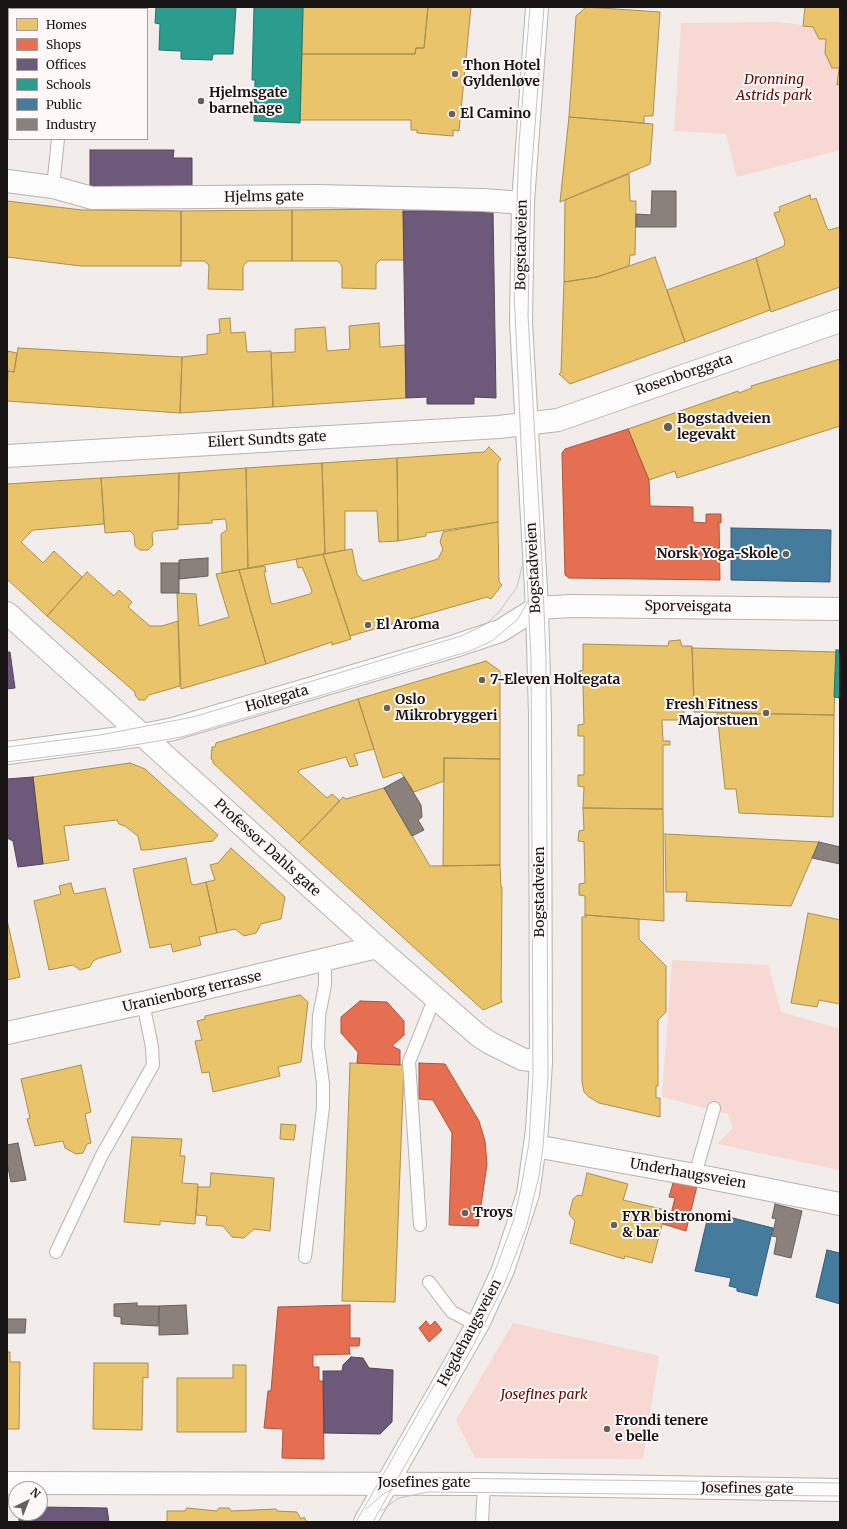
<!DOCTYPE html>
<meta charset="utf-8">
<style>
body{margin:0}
#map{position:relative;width:847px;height:1529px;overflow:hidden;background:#f2ecea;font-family:Merriweather,serif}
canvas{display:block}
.frame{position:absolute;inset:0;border:8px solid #181413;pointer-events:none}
.legend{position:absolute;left:8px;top:8px;width:140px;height:132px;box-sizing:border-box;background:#fef9f8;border:1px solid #a29d9c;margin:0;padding:5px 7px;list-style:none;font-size:12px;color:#181413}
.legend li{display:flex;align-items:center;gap:8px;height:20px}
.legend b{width:20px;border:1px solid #a29d9c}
.north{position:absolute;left:8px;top:1481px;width:40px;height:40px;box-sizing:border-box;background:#fef9f8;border:1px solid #a29d9c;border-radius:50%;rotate:43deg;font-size:11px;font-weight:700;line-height:16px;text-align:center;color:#181413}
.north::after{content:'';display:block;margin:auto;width:14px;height:18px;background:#64605e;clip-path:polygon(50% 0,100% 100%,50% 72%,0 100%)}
</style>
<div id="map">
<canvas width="847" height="1529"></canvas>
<div class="frame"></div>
<ul class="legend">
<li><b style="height:11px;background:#e9c46a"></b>Homes</li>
<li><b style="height:11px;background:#e76f51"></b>Shops</li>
<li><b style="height:11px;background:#6d597a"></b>Offices</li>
<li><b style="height:11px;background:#2a9d8f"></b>Schools</li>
<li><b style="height:11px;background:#457b9d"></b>Public</li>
<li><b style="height:11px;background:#8a817c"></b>Industry</li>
</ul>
<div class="north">N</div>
</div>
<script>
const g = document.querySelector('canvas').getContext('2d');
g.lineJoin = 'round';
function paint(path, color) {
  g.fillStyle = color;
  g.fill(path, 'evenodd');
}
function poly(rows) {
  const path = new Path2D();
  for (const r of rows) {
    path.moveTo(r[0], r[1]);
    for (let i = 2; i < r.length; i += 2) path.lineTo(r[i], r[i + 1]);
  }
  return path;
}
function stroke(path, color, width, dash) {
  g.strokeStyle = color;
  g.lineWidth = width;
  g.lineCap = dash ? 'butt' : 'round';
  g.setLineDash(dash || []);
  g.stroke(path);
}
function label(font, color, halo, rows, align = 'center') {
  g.font = font + ' Merriweather,serif';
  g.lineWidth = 4;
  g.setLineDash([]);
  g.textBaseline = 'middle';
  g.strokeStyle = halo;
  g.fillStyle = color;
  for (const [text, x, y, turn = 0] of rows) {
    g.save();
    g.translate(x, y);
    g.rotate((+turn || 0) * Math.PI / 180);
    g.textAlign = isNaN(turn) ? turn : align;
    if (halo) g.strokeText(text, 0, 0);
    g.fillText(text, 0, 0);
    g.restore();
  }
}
const green = poly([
 [778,22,817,27,838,68,840,76,840,150,737,177,726,134,674,131,681,23],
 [672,960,768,965,781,1012,840,1029,840,1170,717,1144,733,1128,728,1114,662,1097],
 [513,1323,659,1356,643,1459,475,1458,456,1420]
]);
const homes = poly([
 [7,7,59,7,59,9,9,9,9,129,7,128,7,7],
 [303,7,428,7,424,48,416,48,415,54,302,54,303,7],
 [428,7,471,7,459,131,453,130,453,136,417,133,417,130,411,130,411,120,300,120,302,54,415,54,416,48,424,48,428,7],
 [586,7,660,12,653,116,644,116,644,123,569,117,576,16,586,7],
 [805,7,840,7,840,84,837,85,839,68,832,68,825,53,826,39,819,39,813,27,803,26,805,7],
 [569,117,653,124,650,164,560,202,569,117],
 [629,174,630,201,636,201,635,255,630,255,629,266,597,277,564,282,565,200,629,174],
 [810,195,811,200,816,198,827,228,829,230,840,227,840,287,771,312,756,258,784,246,785,242,774,213,780,211,779,207,810,195],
 [7,201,82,210,181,211,181,266,81,266,7,257,7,201],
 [403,209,405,260,380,260,376,264,376,289,342,288,342,266,338,261,292,261,292,210,403,209],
 [292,210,292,261,248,261,243,266,243,290,208,289,209,265,204,261,181,261,181,211,292,210],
 [655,257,685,342,570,384,559,374,561,372,564,282,597,277,655,257],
 [756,258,770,310,685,342,667,290,756,258],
 [230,318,231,333,245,332,247,352,271,351,273,407,180,413,182,357,207,354,207,335,220,333,219,319,230,318],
 [379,323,380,347,405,345,406,398,273,407,271,353,295,352,295,329,325,327,327,351,350,349,349,326,379,323],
 [18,348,182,357,180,413,7,401,8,371,14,372,18,348],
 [7,351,17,353,14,372,7,371,7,351],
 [840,359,840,426,677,478,675,471,649,480,628,429,738,391,739,393,752,388,751,386,840,359],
 [489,447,501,459,498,463,498,522,426,533,426,536,398,541,397,458,484,452,489,447],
 [397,458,398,541,379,542,377,511,345,511,345,550,325,554,322,463,397,458],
 [322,463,325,554,248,568,246,468,322,463],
 [246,468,248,568,222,573,221,534,227,530,226,521,225,519,212,520,212,523,178,525,179,473,246,468],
 [179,473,178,529,155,531,152,534,153,545,148,550,140,550,135,546,134,535,130,531,105,533,101,478,179,473],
 [101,478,104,524,33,530,21,542,43,563,54,551,82,577,47,616,7,579,7,484,101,478],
 [498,522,499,582,502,585,491,599,487,597,350,636,323,554,352,549,357,574,363,581,438,559,443,549,440,542,443,532,498,522],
 [323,554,351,639,332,645,332,642,266,664,239,570,265,566,266,572,264,572,271,603,274,604,310,594,312,591,309,583,302,567,298,568,296,559,323,554],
 [239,570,266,664,181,689,177,593,196,594,199,626,229,617,216,574,239,570],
 [87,572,114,596,119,590,132,602,128,607,150,626,162,626,178,621,180,686,149,695,145,700,139,700,135,695,135,692,47,616,87,572],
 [680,640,682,646,692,646,694,701,684,701,684,720,662,720,663,741,670,741,670,745,663,745,663,809,583,808,584,787,578,786,578,775,584,775,584,736,578,736,578,725,584,724,583,685,578,683,577,672,583,670,583,644,668,646,669,641,680,640],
 [692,648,836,652,834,715,694,712,692,648],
 [486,661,500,671,500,759,444,758,444,781,414,792,401,772,383,778,358,699,486,661],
 [358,699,374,749,354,754,358,765,350,767,346,757,299,770,298,772,327,798,332,794,340,801,299,843,213,763,213,760,211,759,212,747,215,747,216,743,358,699],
 [717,713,834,715,833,817,739,813,736,789,725,789,717,713],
 [444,758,500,759,500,865,443,866,444,758],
 [130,763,145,769,218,835,213,841,146,850,141,850,138,836,125,826,119,824,117,820,64,826,69,860,43,864,33,777,130,763],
 [384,788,430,866,500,865,501,887,502,887,501,998,502,1002,483,1010,299,843,343,797,346,799,384,788],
 [583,808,663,809,664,921,585,915,585,896,579,895,579,884,585,883,584,842,578,841,579,831,584,830,583,808],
 [665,834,819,842,791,906,686,901,687,892,666,892,665,834],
 [231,848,285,897,281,919,261,924,256,933,244,936,235,929,217,933,206,882,215,880,210,865,218,863,231,848],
 [186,858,191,883,194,885,206,882,217,933,199,937,201,945,173,952,171,944,150,948,133,869,186,858],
 [71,883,74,894,105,888,121,952,99,958,93,961,90,967,80,970,73,965,49,970,34,901,61,894,59,886,71,883],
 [808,913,840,920,840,1004,819,1000,817,1007,791,1003,808,913],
 [585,915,639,919,639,939,666,966,666,1012,658,1020,658,1086,656,1086,656,1098,660,1098,660,1117,599,1103,589,1097,584,1092,582,1082,582,917,586,917,585,915],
 [7,920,20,977,7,980,7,920],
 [300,995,308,1002,301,1062,278,1067,280,1076,213,1092,209,1072,202,1073,195,1041,202,1040,197,1021,205,1019,205,1016,300,995],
 [350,1063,404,1065,395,1302,342,1301,350,1063],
 [81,1065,91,1112,85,1114,91,1143,87,1144,83,1153,76,1154,65,1148,63,1141,35,1146,27,1119,30,1118,21,1079,81,1065],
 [281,1124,296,1125,294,1140,280,1139,281,1124],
 [132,1137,182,1139,180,1156,185,1156,182,1183,198,1184,195,1224,160,1221,160,1225,124,1222,132,1137],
 [211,1173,274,1178,270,1231,254,1229,244,1238,232,1237,223,1226,206,1225,207,1216,196,1215,198,1187,210,1187,211,1173],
 [587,1173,628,1184,623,1200,666,1210,652,1263,625,1256,624,1259,570,1243,575,1221,569,1214,573,1199,578,1195,582,1196,587,1173],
 [7,1352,10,1352,10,1362,20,1362,19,1429,7,1429,7,1352],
 [94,1363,148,1363,148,1378,143,1377,142,1430,93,1429,94,1363],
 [233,1365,246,1365,246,1432,177,1432,177,1378,233,1378,233,1365],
 [187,1508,217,1511,219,1508,229,1508,231,1511,276,1509,277,1511,297,1512,301,1519,304,1517,307,1522,167,1522,167,1511,185,1511,187,1508]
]);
const shops = poly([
 [628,429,649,480,650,506,693,507,693,522,706,523,706,514,721,514,721,523,719,522,720,580,569,578,565,575,562,453,565,449,628,429],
 [360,1001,387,1002,404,1021,404,1035,392,1046,400,1050,400,1065,357,1063,358,1052,341,1033,341,1017,360,1001],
 [419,1063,445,1064,479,1121,485,1141,487,1164,478,1226,449,1225,452,1133,433,1100,419,1099,419,1063],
 [673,1183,697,1186,686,1231,663,1224,666,1212,671,1214,675,1198,669,1197,673,1183],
 [350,1305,350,1338,360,1338,359,1346,349,1346,350,1354,313,1355,313,1367,319,1367,319,1381,323,1381,324,1459,282,1458,283,1429,264,1428,268,1391,271,1391,278,1307,350,1305],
 [426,1321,430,1326,435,1321,442,1330,429,1342,419,1328,426,1321]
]);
const offices = poly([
 [90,150,174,150,173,158,192,158,192,191,90,193,90,150],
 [493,210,496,398,474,397,474,404,427,404,427,397,406,398,403,211,493,210],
 [7,652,10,652,15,688,7,689,7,652],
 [33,777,43,864,18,867,13,841,7,838,7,779,33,777],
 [351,1357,363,1358,369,1368,393,1370,392,1422,380,1434,324,1433,323,1371,342,1371,343,1365,351,1357],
 [40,1507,107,1508,109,1522,19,1522,19,1513,40,1513,40,1507]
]);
const schools = poly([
 [156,7,236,7,233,54,213,54,212,60,181,59,181,51,159,50,160,24,155,23,156,7],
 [254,7,303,7,300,123,254,121,255,80,252,80,254,7],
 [836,650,840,650,840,698,834,697,836,650]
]);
const public = poly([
 [731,528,831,530,830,582,731,580,731,528],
 [709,1212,773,1228,757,1296,737,1291,737,1288,729,1286,731,1278,695,1271,709,1212],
 [827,1250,840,1253,840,1304,816,1297,827,1250]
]);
const industry = poly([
 [652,191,676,191,676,227,636,227,636,214,651,215,652,191],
 [208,558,208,576,179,579,179,560,208,558],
 [161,563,179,563,179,593,161,593,161,563],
 [404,777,421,805,422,817,418,820,424,830,412,836,384,788,404,777],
 [819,842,840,847,840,864,812,858,819,842],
 [18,1143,26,1180,11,1182,7,1163,7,1145,18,1143],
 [775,1204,802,1211,791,1258,774,1254,777,1237,772,1236,776,1219,772,1218,775,1204],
 [137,1303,137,1306,159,1306,158,1326,121,1324,121,1317,114,1316,114,1304,137,1303],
 [186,1305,188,1334,159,1335,159,1306,186,1305],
 [7,1319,26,1319,25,1333,7,1333,7,1319]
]);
const lane = poly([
 [53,187,58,139],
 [695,1175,714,1108],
 [420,1225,409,1062,435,997],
 [56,1252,102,1155,153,1065,152,1047,143,1003],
 [305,1257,323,1107,323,1084,318,1046,319,1016,325,985,325,960],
 [429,1282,452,1312,477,1325],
 [482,1522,484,1484]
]);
const street = poly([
 [7,181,53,187,92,198,318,196,483,200,523,203],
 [7,456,499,427,558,420,840,321],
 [7,613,377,947,478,1035,490,1043,522,1059,541,1062],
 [7,753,143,735,173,729,455,646,500,631,537,608],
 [7,1033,143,1003,377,947],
 [535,1146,695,1175,840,1204]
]);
const secondary = poly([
 [537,608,571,606,840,609],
 [7,1483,484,1484,840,1490]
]);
const primary = poly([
 [365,1522,479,1322,503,1270,528,1194,537,1130,541,1062,540,715,537,608,521,322,523,202,537,7]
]);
const tram = poly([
 [7,747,100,735,193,717,461,636,486,624,499,612,517,587,523,563],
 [7,762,117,748,181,737,470,651,492,641,517,620,533,593,538,565],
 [366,1509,382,1495,407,1481,434,1478,840,1483],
 [381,1511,399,1498,428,1492,840,1496],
 [356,1522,473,1317,492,1279,513,1222,521,1188,529,1143,533,1074,531,660,514,291,519,143,530,7],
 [373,1522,474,1344,504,1285,527,1225,539,1176,543,1147,548,1078,546,660,542,562,528,315,531,178,544,7]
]);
const markers = [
 [455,74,4,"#64605e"],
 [201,101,4,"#64605e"],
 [452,114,4,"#64605e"],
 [668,427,5,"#64605e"],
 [786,554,4,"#64605e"],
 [368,625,4,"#64605e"],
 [482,680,4,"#64605e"],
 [387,708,4,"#64605e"],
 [766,713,4,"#64605e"],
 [465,1213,4,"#64605e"],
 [614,1225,4,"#64605e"],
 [607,1429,4,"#64605e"]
];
const poiNames = [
 ["Thon Hotel",463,66],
 ["Gyldenløve",463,82],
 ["Hjelmsgate",209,93],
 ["barnehage",209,109],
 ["El Camino",460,114],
 ["Bogstadveien",677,419],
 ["legevakt",677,435],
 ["Norsk Yoga-Skole",778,554,"right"],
 ["El Aroma",376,625],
 ["7-Eleven Holtegata",490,680],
 ["Oslo",395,700],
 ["Mikrobryggeri",395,716],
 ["Fresh Fitness",758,705,"right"],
 ["Majorstuen",758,721,"right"],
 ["Troys",473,1213],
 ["FYR bistronomi",622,1217],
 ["& bar",622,1233],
 ["Frondi tenere",615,1421],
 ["e belle",615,1437]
];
const parkNames = [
 ["Dronning",774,80],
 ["Astrids park",774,96],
 ["Josefines park",544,1395]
];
const streetNames = [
 ["Hjelms gate",264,197,-1],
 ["Bogstadveien",522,245,-89],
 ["Rosenborggata",684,375,-19],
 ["Eilert Sundts gate",267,440,-3],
 ["Bogstadveien",534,568,-93],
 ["Sporveisgata",688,607,1],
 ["Holtegata",277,699,-16],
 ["Professor Dahls gate",267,848,42],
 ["Bogstadveien",540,892,-90],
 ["Uranienborg terrasse",192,992,-13],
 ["Underhaugsveien",688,1174,10],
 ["Hegdehaugsveien",470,1333,-62],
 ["Josefines gate",424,1483],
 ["Josefines gate",747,1489,1]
];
paint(green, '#f8d8d2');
paint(homes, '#e9c46a');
stroke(homes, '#aa8f50', 1);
paint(shops, '#e76f51');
stroke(shops, '#a9543e', 1);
paint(offices, '#6d597a');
stroke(offices, '#54445b', 1);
paint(schools, '#2a9d8f');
stroke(schools, '#25746a', 1);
paint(public, '#457b9d');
stroke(public, '#385c74', 1);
paint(industry, '#8a817c');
stroke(industry, '#68605c', 1);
stroke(lane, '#b7b3b1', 14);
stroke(street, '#b7b3b1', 24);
stroke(secondary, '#b7b3b1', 24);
stroke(primary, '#b7b3b1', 24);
stroke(lane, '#fdfcfc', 12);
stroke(street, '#fdfcfc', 22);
stroke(secondary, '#fdfcfc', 22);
stroke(primary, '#fdfcfc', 22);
stroke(tram, '#c5c3c3', 1);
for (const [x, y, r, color] of markers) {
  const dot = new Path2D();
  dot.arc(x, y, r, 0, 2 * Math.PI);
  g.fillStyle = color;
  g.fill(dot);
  stroke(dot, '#fef9f8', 1.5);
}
label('bold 14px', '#181413', '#fef9f8', poiNames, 'left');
label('italic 14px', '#640800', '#fef9f8', parkNames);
label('14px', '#181413', '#fef9f8', streetNames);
</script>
